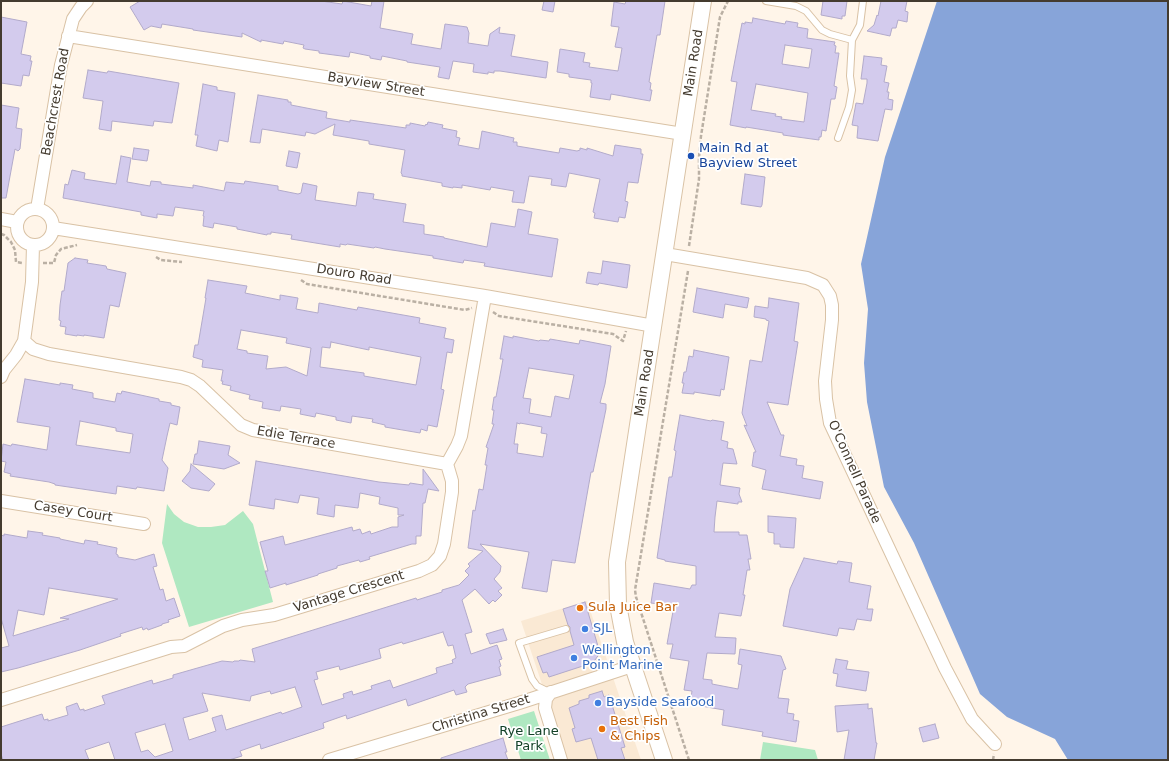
<!DOCTYPE html>
<style>
body{margin:0}
#map{position:relative;width:1169px;height:761px;overflow:hidden;background:#fff5e9;font-family:"DejaVu Sans",sans-serif}
canvas{display:block}
.frame{position:absolute;inset:0;border:2px solid #443b2f;pointer-events:none}
</style>
<div id="map">
<canvas width="1169" height="761"></canvas>
<div class="frame"></div>
</div>
<script>
const g = document.querySelector('canvas').getContext('2d');
g.lineJoin = 'round';
function paint(path, color) {
  g.fillStyle = color;
  g.fill(path, 'evenodd');
}
function poly(rows) {
  const path = new Path2D();
  for (const r of rows) {
    if (r.length === 3) {
      path.moveTo(r[0] + r[2], r[1]);
      path.arc(r[0], r[1], r[2], 0, 2 * Math.PI);
      continue;
    }
    path.moveTo(r[0], r[1]);
    for (let i = 2; i < r.length; i += 2) path.lineTo(r[i], r[i + 1]);
  }
  return path;
}
function stroke(path, color, width, dash) {
  g.strokeStyle = color;
  g.lineWidth = width;
  g.lineCap = dash ? 'butt' : 'round';
  g.setLineDash(dash || []);
  g.stroke(path);
}
function label(font, color, halo, rows, align = 'center') {
  g.font = font + ' "DejaVu Sans",sans-serif';
  g.lineWidth = 3.5;
  g.setLineDash([]);
  g.textBaseline = 'middle';
  g.strokeStyle = halo;
  g.fillStyle = color;
  for (const [text, x, y, turn = 0] of rows) {
    g.save();
    g.translate(x, y);
    g.rotate((+turn || 0) * Math.PI / 180);
    g.textAlign = isNaN(turn) ? turn : align;
    if (halo) g.strokeText(text, 0, 0);
    g.fillText(text, 0, 0);
    g.restore();
  }
}
const built = poly([
 [587,601,641,760,567,760,521,621]
]);
const green = poly([
 [167,504,174,514,184,522,198,527,211,527,225,525,243,511,253,524,273,602,189,627,162,543],
 [534,711,550,760,521,760,508,719],
 [763,742,815,750,818,760,760,760]
]);
const water = poly([
 [937,1,1168,1,1168,760,1068,760,1055,739,1007,717,980,694,914,543,884,487,867,402,864,363,868,309,861,264,885,157]
]);
const building = poly([
 [140,1,321,1,342,4,343,1,371,6,372,1,384,1,380,28,413,34,411,44,441,49,445,24,467,27,469,33,468,43,488,46,490,34,500,27,499,33,515,35,511,56,548,62,546,78,500,71,494,71,494,73,488,72,488,74,473,72,474,64,453,61,449,79,438,77,440,67,407,62,407,61,382,56,381,60,370,58,370,56,350,52,349,57,319,53,319,51,305,49,303,48,304,45,284,41,283,44,261,40,261,42,242,33,242,37,193,30,193,29,162,24,161,28,151,26,144,30,130,7,140,1],
 [544,1,555,1,553,12,542,10,544,1],
 [626,1,665,1,660,35,657,35,649,82,651,83,650,90,652,90,650,101,611,94,610,100,590,97,592,83,591,83,591,80,569,77,569,74,557,72,560,49,585,53,583,62,590,63,589,67,618,71,622,48,615,47,619,27,611,26,614,2,625,4,626,1],
 [823,1,847,1,845,16,842,16,842,19,821,15,823,1],
 [881,1,907,1,905,11,908,12,907,22,898,20,896,28,892,28,890,36,867,31,874,25,877,15,878,16,881,1],
 [1,17,27,22,21,54,31,56,30,61,32,61,29,76,23,75,21,86,1,83,1,17],
 [753,18,785,24,786,21,798,23,797,27,808,29,807,38,835,42,834,45,836,46,835,53,839,53,834,86,837,87,835,99,831,99,826,131,822,130,821,137,819,137,819,140,783,135,783,133,746,127,746,128,730,125,737,82,731,81,742,23,745,24,745,22,752,23,753,18],
 [785,45,812,49,809,68,782,64,785,45],
 [756,84,808,93,804,122,781,119,782,117,775,116,776,114,751,110,756,84],
 [864,56,882,58,881,65,887,66,884,82,889,83,887,92,889,92,888,99,893,100,892,110,885,109,878,141,857,138,858,126,852,125,856,103,863,104,867,83,867,79,861,79,864,56],
 [88,70,107,73,108,71,179,83,172,123,154,121,153,126,112,121,111,131,99,129,103,101,83,98,88,70],
 [203,84,217,87,217,90,235,93,228,142,219,140,217,151,196,146,198,135,195,135,203,84],
 [258,95,288,100,288,102,291,102,291,105,327,112,326,118,350,122,350,120,406,128,406,125,410,125,410,123,425,126,426,124,427,125,428,122,443,125,442,128,457,131,456,137,460,138,458,145,479,149,482,131,514,138,513,142,517,142,517,146,559,153,560,148,577,151,580,150,580,148,587,150,587,148,613,156,615,145,641,149,641,154,643,154,638,183,628,182,625,201,628,202,625,218,619,217,618,222,594,218,595,213,593,212,600,179,569,173,566,187,551,185,552,179,529,176,524,203,512,202,514,191,491,187,490,190,462,185,462,188,453,187,453,188,442,186,442,183,402,176,402,174,401,173,405,150,369,144,369,141,333,135,335,124,315,134,306,132,305,136,262,129,260,143,250,142,258,95],
 [1,105,19,108,16,128,22,129,20,149,18,151,15,149,6,198,1,198,1,105],
 [134,148,149,150,147,161,132,159,134,148],
 [289,151,300,153,297,168,286,166,289,151],
 [121,156,131,158,127,182,150,186,151,181,161,182,161,184,193,188,193,185,224,191,226,182,244,184,245,181,278,186,278,190,298,194,301,193,303,183,317,186,315,200,356,206,358,192,374,194,373,199,406,204,403,222,424,225,424,234,444,237,444,238,487,247,491,223,515,227,518,209,532,212,528,234,558,239,552,277,484,266,485,263,464,260,463,263,433,258,433,256,385,249,375,247,374,248,347,244,346,245,340,244,340,247,291,239,292,235,271,232,271,234,267,234,267,235,237,229,237,227,214,223,213,228,203,226,204,216,203,216,204,211,175,207,173,216,157,214,157,218,141,215,141,212,63,198,65,184,68,185,72,170,85,173,84,179,116,184,121,156],
 [745,174,765,177,762,205,761,207,741,204,745,174],
 [75,258,88,260,87,263,106,266,107,269,126,273,119,307,110,305,104,338,84,335,84,336,77,335,77,336,65,334,66,327,60,326,61,321,59,320,60,305,62,291,64,291,68,263,75,258],
 [603,261,630,265,627,288,599,283,598,285,586,283,588,272,601,274,603,261],
 [208,280,247,286,245,293,280,300,280,295,298,298,296,309,318,313,319,303,357,310,358,307,420,318,419,323,446,328,444,338,454,340,452,353,447,352,441,389,444,390,437,427,428,425,427,431,421,429,420,433,385,427,385,425,372,422,373,419,352,416,351,423,336,420,336,417,316,413,315,417,300,414,301,409,281,406,280,411,262,408,263,402,249,399,250,395,230,390,231,386,222,384,223,381,221,381,223,370,202,367,203,360,193,357,195,345,198,345,206,298,205,298,208,280],
 [241,330,287,338,286,343,311,348,307,376,286,367,266,369,268,356,247,353,247,351,237,349,241,330],
 [331,342,369,350,369,347,421,357,416,385,364,376,364,373,320,367,322,347,330,348,331,342],
 [697,288,749,298,747,308,725,304,723,318,693,312,697,288],
 [769,298,799,303,794,341,798,342,788,405,767,402,781,435,784,435,780,456,797,459,796,465,804,466,802,478,823,482,820,499,762,489,766,470,752,466,754,452,756,452,744,425,747,426,742,413,750,360,762,362,769,321,766,320,766,319,754,317,755,306,768,308,769,298],
 [504,336,513,338,513,336,539,341,540,340,549,341,550,339,579,344,580,340,611,346,605,384,600,403,606,404,606,409,593,472,591,472,575,563,552,560,547,592,522,588,529,552,480,544,501,566,500,572,494,579,502,588,498,591,502,595,495,602,493,600,489,604,475,589,462,600,472,632,465,634,471,654,497,645,502,659,499,660,501,666,499,667,501,675,468,684,465,687,467,692,456,695,454,690,408,706,406,699,347,719,346,715,323,723,324,728,261,749,260,744,240,751,242,756,229,760,115,760,109,742,85,750,89,760,3,760,1,754,1,727,42,714,44,720,48,719,48,721,68,715,66,707,77,703,80,710,84,709,84,711,105,704,102,696,152,680,153,684,173,678,173,675,222,661,233,662,234,661,239,661,240,660,255,662,252,649,416,598,417,600,442,592,442,590,459,585,469,575,465,571,470,566,468,564,483,551,468,548,473,510,475,511,479,489,483,490,487,465,485,465,488,448,486,447,494,424,492,424,494,410,492,410,494,397,496,397,503,359,500,359,504,336],
 [529,368,574,375,569,399,555,396,551,417,529,413,531,399,523,398,529,368],
 [517,423,520,424,520,423,542,427,541,433,547,434,543,457,517,453,518,444,514,444,517,423],
 [443,632,448,646,453,645,456,658,452,660,453,663,436,668,437,673,393,688,390,680,371,686,372,689,353,695,352,691,343,694,344,698,322,705,314,680,318,679,316,672,339,666,340,670,381,658,379,649,402,642,403,644,443,632],
 [295,687,302,707,282,714,281,712,226,730,222,715,212,718,216,731,189,740,183,718,208,711,202,693,250,701,251,696,270,691,271,694,295,687],
 [165,724,173,751,155,757,148,750,141,752,135,733,165,724],
 [694,350,729,357,724,390,721,389,720,396,694,392,694,394,682,393,684,383,682,383,684,372,686,372,689,356,693,357,694,350],
 [25,379,60,385,60,383,73,385,72,389,93,393,93,398,115,402,117,393,121,394,122,391,159,399,159,401,171,403,171,405,180,407,177,425,170,423,167,436,162,460,168,468,164,491,137,487,136,489,117,486,116,494,55,485,55,484,49,482,10,476,11,474,4,472,6,462,1,461,3,444,11,446,12,444,47,450,50,427,17,422,25,379],
 [80,421,116,428,116,431,133,434,130,453,76,445,80,421],
 [680,415,711,421,712,420,724,422,721,440,728,442,727,448,733,449,737,464,723,463,720,485,740,488,739,494,742,502,738,502,738,504,717,501,715,517,714,532,739,532,739,535,747,535,751,559,748,559,750,570,747,570,743,595,745,595,741,616,719,613,715,637,736,638,735,654,707,653,703,679,712,680,712,684,738,689,742,665,738,664,740,649,781,656,786,669,783,670,778,698,789,699,787,713,794,714,793,720,799,721,796,742,762,736,763,732,722,725,724,710,690,704,692,691,684,690,689,661,670,658,673,644,667,644,674,606,651,603,654,583,690,589,692,585,696,585,696,566,665,561,665,560,657,558,669,477,672,477,676,451,674,450,680,415],
 [199,441,230,446,228,455,240,463,224,469,193,464,195,454,197,454,199,441],
 [256,461,379,482,409,485,410,483,423,485,423,469,439,491,428,489,425,503,423,503,421,536,416,536,416,544,412,544,369,557,370,559,360,562,359,560,337,566,337,568,318,574,318,575,286,585,286,583,270,588,265,571,268,571,260,542,283,536,285,545,352,527,353,531,360,529,362,534,370,531,371,534,392,527,398,527,398,517,404,515,398,515,398,508,379,504,380,497,360,493,358,508,335,505,334,517,317,514,319,498,300,495,298,503,275,499,274,509,249,505,256,461],
 [191,464,215,484,209,491,191,488,182,481,190,471,191,464],
 [768,516,796,518,794,548,780,547,780,544,774,544,774,533,768,532,768,516],
 [28,531,43,533,42,535,60,538,60,539,84,544,85,540,98,542,97,544,117,548,116,554,118,555,118,557,135,560,154,554,157,566,153,567,160,590,163,589,166,601,174,598,180,616,168,620,169,622,162,624,162,625,148,630,147,628,143,630,142,627,120,634,121,636,80,650,18,668,1,672,1,648,9,646,1,618,1,535,4,536,4,534,27,538,28,531],
 [49,588,118,599,60,618,69,619,13,636,18,610,44,615,49,588],
 [804,558,837,564,838,561,852,563,849,582,871,586,867,609,873,609,871,621,857,619,854,630,839,628,837,636,783,626,790,589,804,558],
 [585,602,600,653,595,660,589,664,549,677,547,672,543,673,537,657,574,645,570,631,570,627,568,625,563,609,585,602],
 [503,629,507,640,490,644,486,634,503,629],
 [836,659,848,661,846,669,869,672,866,691,836,686,838,674,833,673,836,659],
 [602,691,604,697,609,695,625,747,621,748,625,760,598,760,591,738,576,742,572,729,575,728,569,708,579,704,579,701,589,698,589,695,602,691],
 [868,704,868,709,872,708,876,743,877,743,874,760,844,760,849,730,837,732,835,706,868,704],
 [935,724,939,738,923,742,919,728,935,724],
 [503,738,507,752,505,752,508,760,441,760,441,758,503,738]
]);
const path = poly([
 [1,234,4,235,11,242,15,250,16,262,22,263],
 [689,246,699,179,699,157,701,136,720,17,728,1],
 [156,257,161,260,182,262],
 [43,263,54,263,56,255,61,249,77,245],
 [688,271,635,590,636,597,689,760],
 [301,280,307,284,465,310,472,308],
 [493,312,499,316,613,334,623,341,626,331],
 [993,760,994,754]
]);
const service = poly([
 [766,1,796,6,806,11,822,30,830,34,852,40],
 [838,138,849,107,852,90,850,76,852,40,860,25,863,1],
 [549,692,537,686,532,679,519,643,566,629]
]);
const minor = poly([
 [68,36,683,134],
 [35,227,18],
 [37,209,61,65,73,19,81,7,87,1],
 [1,219,17,222],
 [53,228,485,296,654,326],
 [665,254,807,278,823,285,830,296,832,305,832,320,825,381,826,399,830,423,945,668,972,719,995,744],
 [24,341,33,349,49,354,181,377,191,380,200,386,241,425,253,430,447,464],
 [1,377,4,370,16,355,24,341,32,282,33,245],
 [1,501,144,524],
 [551,692,546,699,545,708,561,760],
 [1,700,171,647,184,646,223,626,242,620,274,615,419,571,432,565,440,556,444,544,452,492,452,481,447,464,457,446,461,436,485,296],
 [329,760,519,703,632,666]
]);
const secondary = poly([
 [664,760,625,642,618,605,617,562,703,1]
]);
const markers = [
 [691,156,4,"#1a4fb4"],
 [580,608,4,"#e8710a"],
 [585,629,4,"#3f7fe0"],
 [574,658,4,"#3f7fe0"],
 [598,703,4,"#3f7fe0"],
 [602,729,4,"#e8710a"]
];
const streetNames = [
 ["Main Road",694,63,-81],
 ["Bayview Street",376,85,9],
 ["Beachcrest Road",56,102,-80],
 ["Douro Road",354,275,9],
 ["Main Road",645,383,-81],
 ["Edie Terrace",296,438,10],
 ["O'Connell Parade",854,472,66],
 ["Casey Court",73,512,9],
 ["Vantage Crescent",349,592,-17],
 ["Christina Street",481,714,-17]
];
const transitNames = [
 ["Main Rd at",699,149],
 ["Bayview Street",699,164]
];
const foodNames = [
 ["Sula Juice Bar",588,608],
 ["Best Fish",610,722],
 ["& Chips",610,737]
];
const shopNames = [
 ["SJL",593,629],
 ["Wellington",582,651],
 ["Point Marine",582,666],
 ["Bayside Seafood",606,703]
];
const parkNames = [
 ["Rye Lane",529,732],
 ["Park",529,747]
];
paint(built, '#fae9d4');
paint(green, '#afe8c1');
paint(water, '#87a4d9');
paint(building, '#d3cbed');
stroke(building, '#b2aaca', 1);
stroke(service, '#d9c2a5', 8);
stroke(minor, '#d9c2a5', 14);
stroke(secondary, '#d9c2a5', 18);
stroke(path, '#bab0a4', 2.5, [4, 2]);
stroke(service, '#fff', 6);
stroke(minor, '#fff', 12);
stroke(secondary, '#fff', 16);
for (const [x, y, r, color] of markers) {
  const dot = new Path2D();
  dot.arc(x, y, r, 0, 2 * Math.PI);
  g.fillStyle = color;
  g.fill(dot);
  stroke(dot, '#fff', 1.5);
}
label('13px', '#443b2f', '#fff', streetNames);
label('13px', '#164399', '#fff', transitNames, 'left');
label('13px', '#c56008', '#fff', foodNames, 'left');
label('13px', '#366cbe', '#fff', shopNames, 'left');
label('13px', '#134127', '#fff', parkNames);
</script>
